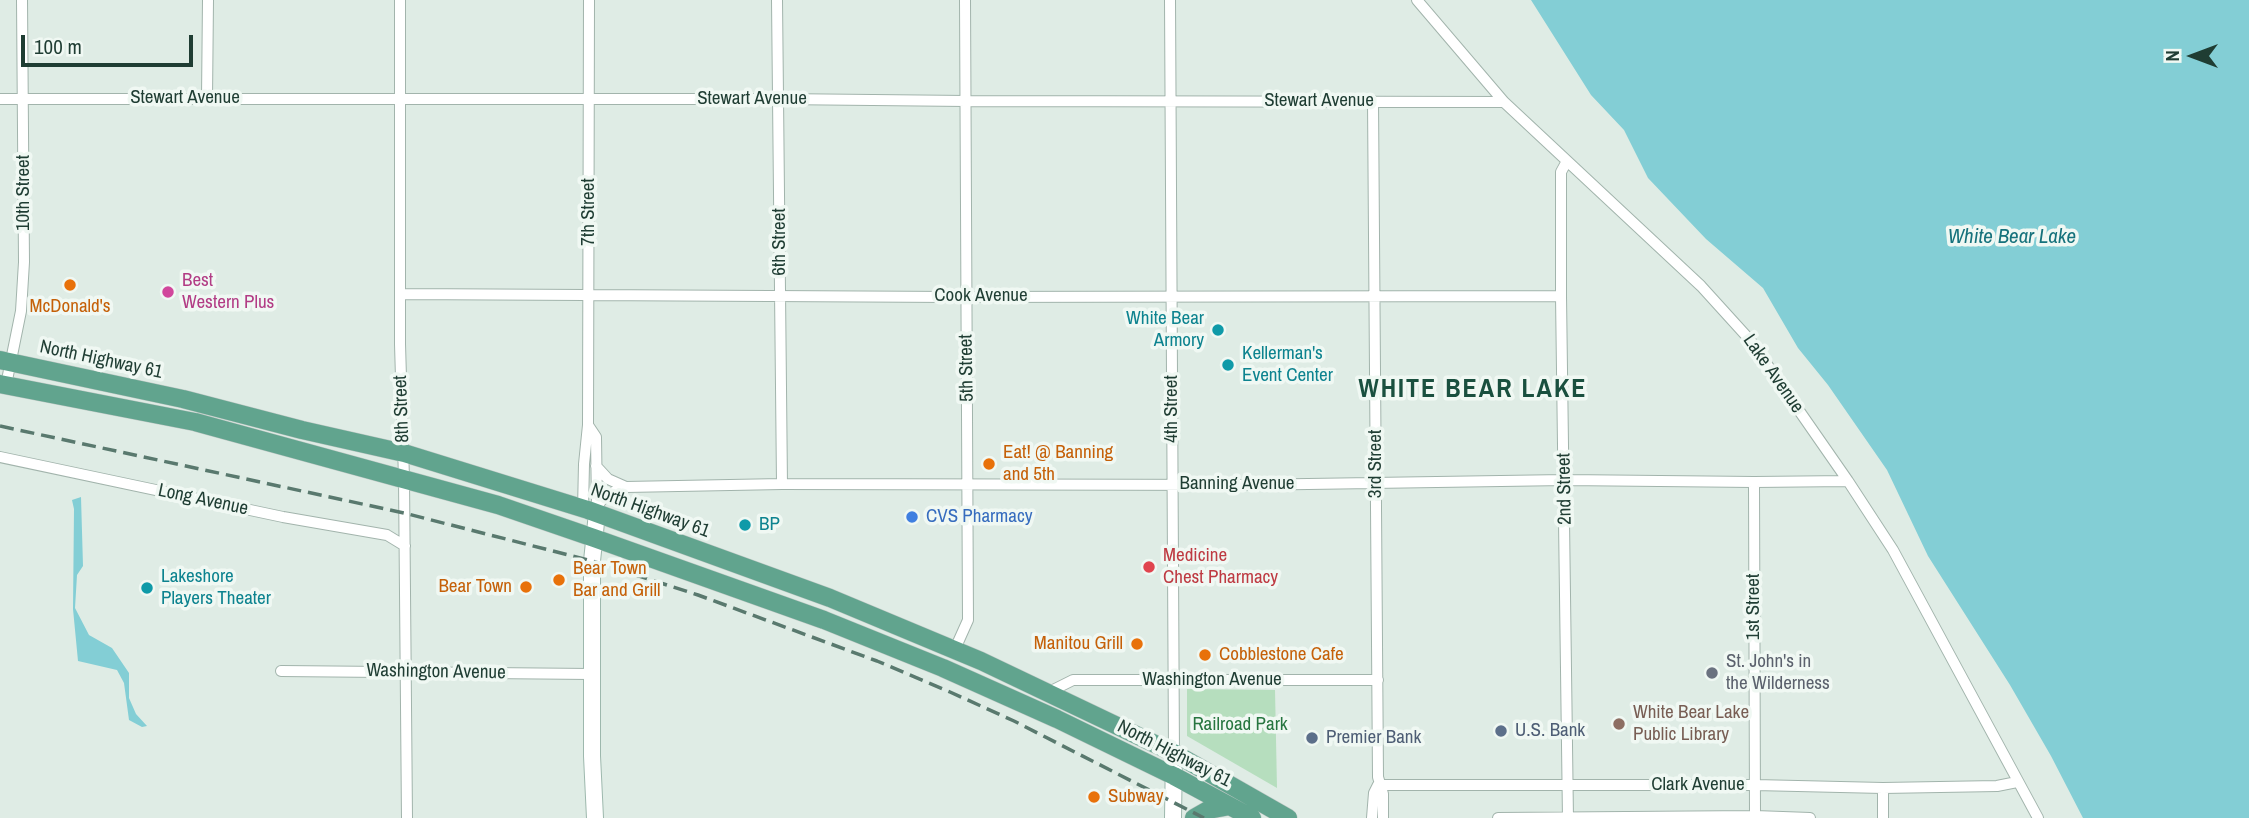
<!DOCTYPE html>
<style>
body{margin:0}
#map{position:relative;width:2249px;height:818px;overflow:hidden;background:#dfece5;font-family:"Archivo Narrow",sans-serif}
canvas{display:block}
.north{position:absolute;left:2158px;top:21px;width:70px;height:70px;-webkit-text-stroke:5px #f0f8f3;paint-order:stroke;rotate:270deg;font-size:19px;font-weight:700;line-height:28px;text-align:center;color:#1f3d33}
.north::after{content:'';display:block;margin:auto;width:24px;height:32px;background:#1f3d33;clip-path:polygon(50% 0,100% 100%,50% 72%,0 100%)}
.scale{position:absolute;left:21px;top:35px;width:172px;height:32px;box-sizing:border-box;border:4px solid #1f3d33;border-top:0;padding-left:9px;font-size:21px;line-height:24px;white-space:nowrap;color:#1f3d33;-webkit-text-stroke:5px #f0f8f3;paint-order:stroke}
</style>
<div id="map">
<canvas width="2249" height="818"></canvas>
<div class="north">N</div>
<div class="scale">100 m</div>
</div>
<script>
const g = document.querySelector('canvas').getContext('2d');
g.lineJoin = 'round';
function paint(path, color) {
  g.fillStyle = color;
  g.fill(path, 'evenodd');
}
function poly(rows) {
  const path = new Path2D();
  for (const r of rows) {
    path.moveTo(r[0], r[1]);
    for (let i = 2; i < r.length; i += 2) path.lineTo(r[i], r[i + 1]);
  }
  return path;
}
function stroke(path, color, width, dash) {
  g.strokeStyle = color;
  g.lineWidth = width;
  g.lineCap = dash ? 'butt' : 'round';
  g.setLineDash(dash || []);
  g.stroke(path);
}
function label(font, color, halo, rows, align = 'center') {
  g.font = font + ' "Archivo Narrow",sans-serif';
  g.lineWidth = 7;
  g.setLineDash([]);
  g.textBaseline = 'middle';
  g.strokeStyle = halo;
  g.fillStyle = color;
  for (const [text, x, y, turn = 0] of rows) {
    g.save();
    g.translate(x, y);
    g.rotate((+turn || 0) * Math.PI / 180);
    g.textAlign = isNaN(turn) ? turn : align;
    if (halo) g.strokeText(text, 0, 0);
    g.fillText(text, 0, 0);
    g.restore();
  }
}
const green = poly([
 [1187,689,1275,690,1277,788,1187,736]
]);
const water = poly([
 [1531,0,2249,0,2249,818,2083,818,2051,756,2010,685,1928,556,1887,470,1828,385,1798,348,1763,288,1706,239,1648,178,1624,130,1591,95],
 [81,497,83,566,77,575,75,608,89,635,112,648,129,673,129,698,136,714,147,726,142,727,129,720,124,683,117,670,78,661,73,609,74,509,72,500]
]);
const street = poly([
 [400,0,400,344,404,479,407,818],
 [777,0,782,484],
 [1170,0,1174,753],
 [1417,0,1504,102,1701,286,1750,340,1848,481,1893,550,2038,818],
 [207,98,208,0],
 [0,99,779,99,966,101,1504,102],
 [1373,101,1378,777,1383,794,1383,818],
 [1567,161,1561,172,1561,296,1568,818],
 [401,294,953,297,1561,296],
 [6,385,21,311,24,262,22,0],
 [588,425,596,437,597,507],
 [0,457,283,517,387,535,405,546],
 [596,466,608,479,626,487],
 [1754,482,1755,816],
 [597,506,606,495,626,487,782,484,1244,485,1565,480,1754,482,1848,481],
 [583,509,584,464,588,425,589,0],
 [955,649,968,620,965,0],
 [281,671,591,674],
 [1049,692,1073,680,1378,680],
 [1378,785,1755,785,1883,788,1997,786,2017,782],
 [1883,788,1883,818],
 [1372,818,1374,793,1378,785],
 [1498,818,1755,816,1810,818]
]);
const secondary = poly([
 [595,818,592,756,592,561,597,513],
 [1173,818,1174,753]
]);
const primary = poly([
 [0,360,183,399,302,430,404,453,588,510,830,598,981,661,1174,753,1288,818],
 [0,384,195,422,498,505,594,538,824,620,943,668,1057,719,1174,776,1252,818],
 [1194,818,1208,810,1230,806]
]);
const rail = poly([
 [0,426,404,513,592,561,698,595,877,661,950,692,1014,721,1204,818]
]);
const markers = [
 [70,285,7,"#e8710a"],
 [168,292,7,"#d1479c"],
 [1218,330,7,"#0f9aa8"],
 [1228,365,7,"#0f9aa8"],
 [989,464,7,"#e8710a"],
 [912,517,7,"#3f7fe0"],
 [745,525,7,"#0f9aa8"],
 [1149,567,7,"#e0444e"],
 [559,580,7,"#e8710a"],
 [526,587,7,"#e8710a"],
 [147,588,7,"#0f9aa8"],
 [1137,644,7,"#e8710a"],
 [1205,655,7,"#e8710a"],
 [1712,673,7,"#6b7280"],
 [1619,724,7,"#8d6e63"],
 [1501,731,7,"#5c6f8a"],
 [1312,738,7,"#5c6f8a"],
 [1094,797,7,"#e8710a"]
];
const streetNames = [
 ["Stewart Avenue",185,98],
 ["Stewart Avenue",752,99],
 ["Stewart Avenue",1319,101],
 ["10th Street",24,193,-90],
 ["7th Street",589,212,-90],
 ["6th Street",780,242,-90],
 ["Cook Avenue",981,296],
 ["North Highway 61",101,360,12],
 ["5th Street",967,368,-91],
 ["Lake Avenue",1773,374,55],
 ["8th Street",402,409,-92],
 ["4th Street",1172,409,-90],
 ["3rd Street",1376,464,-90],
 ["Banning Avenue",1237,484],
 ["2nd Street",1565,489,-91],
 ["Long Avenue",203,500,12],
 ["North Highway 61",650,511,20],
 ["1st Street",1754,607,-90],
 ["Washington Avenue",436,672,1],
 ["Washington Avenue",1212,680],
 ["North Highway 61",1174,754,27],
 ["Clark Avenue",1698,785]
];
const hotelNames = [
 ["Best",182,281],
 ["Western Plus",182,303]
];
const foodNames = [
 ["McDonald's",70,307,"center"],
 ["Eat! @ Banning",1003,453],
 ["and 5th",1003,475],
 ["Bear Town",573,569],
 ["Bar and Grill",573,591],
 ["Bear Town",512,587,"right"],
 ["Manitou Grill",1123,644,"right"],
 ["Cobblestone Cafe",1219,655],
 ["Subway",1108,797]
];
const cultureNames = [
 ["White Bear",1204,319,"right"],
 ["Armory",1204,341,"right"],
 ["Kellerman's",1242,354],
 ["Event Center",1242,376],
 ["BP",759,525],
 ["Lakeshore",161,577],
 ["Players Theater",161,599]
];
const shopNames = [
 ["CVS Pharmacy",926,517]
];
const healthNames = [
 ["Medicine",1163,556],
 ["Chest Pharmacy",1163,578]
];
const worshipNames = [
 ["St. John's in",1726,662],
 ["the Wilderness",1726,684]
];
const educationNames = [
 ["White Bear Lake",1633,713],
 ["Public Library",1633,735]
];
const parkNames = [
 ["Railroad Park",1240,725]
];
const serviceNames = [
 ["U.S. Bank",1515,731],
 ["Premier Bank",1326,738]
];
const waterNames = [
 ["White Bear Lake",2012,237]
];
const districtNames = [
 ["WHITE BEAR LAKE",1473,390]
];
paint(green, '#b6debe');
paint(water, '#83ced5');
stroke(street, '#a2b4ac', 12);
stroke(secondary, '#9db8ad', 18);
stroke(primary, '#c0c9c6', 19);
stroke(street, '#fff', 10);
stroke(secondary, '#fff', 16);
stroke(primary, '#61a48e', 18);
stroke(rail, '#59796e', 3.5, [14, 7]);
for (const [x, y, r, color] of markers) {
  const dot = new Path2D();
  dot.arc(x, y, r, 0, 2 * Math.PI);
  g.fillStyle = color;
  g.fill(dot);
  stroke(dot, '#f0f8f3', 2.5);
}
label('19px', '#1f3d33', '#f0f8f3', streetNames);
label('19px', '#b23c85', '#f0f8f3', hotelNames, 'left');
label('19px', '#c56008', '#f0f8f3', foodNames, 'left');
label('19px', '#0d838f', '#f0f8f3', cultureNames, 'left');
label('19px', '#366cbe', '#f0f8f3', shopNames, 'left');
label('19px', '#be3a42', '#f0f8f3', healthNames, 'left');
label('19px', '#5b616d', '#f0f8f3', worshipNames, 'left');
label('19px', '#785e54', '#f0f8f3', educationNames, 'left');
label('19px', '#277640', '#f0f8f3', parkNames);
label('19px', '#4e5e75', '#f0f8f3', serviceNames, 'left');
label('italic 21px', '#16727c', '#f0f8f3', waterNames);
g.letterSpacing = '2px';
label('bold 26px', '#1a503f', '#f0f8f3', districtNames);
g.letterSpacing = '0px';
</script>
